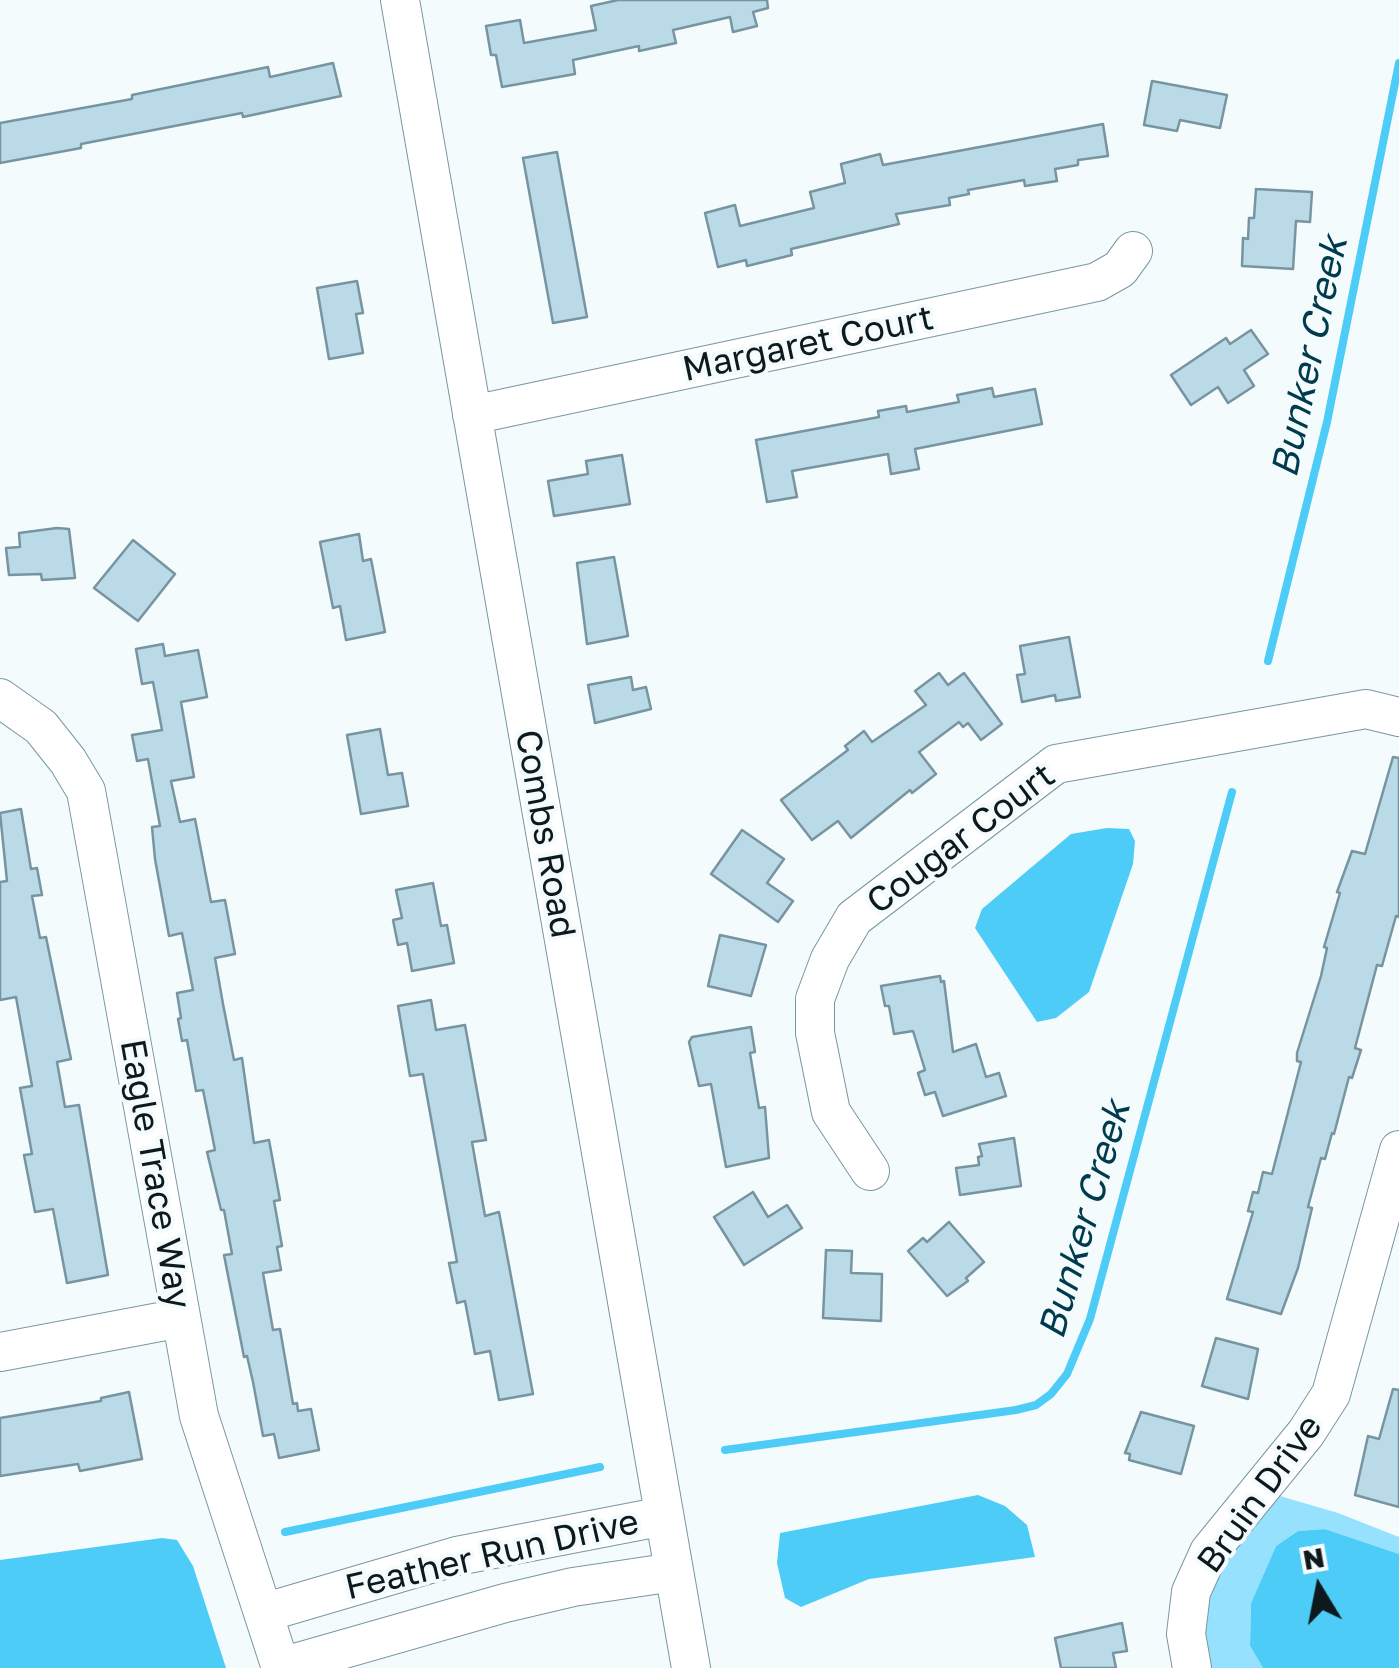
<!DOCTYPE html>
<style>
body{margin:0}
#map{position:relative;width:1399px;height:1668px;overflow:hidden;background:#f4fbfd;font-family:"Golos Text",sans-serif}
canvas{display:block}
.north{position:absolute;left:1269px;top:1538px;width:100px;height:100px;-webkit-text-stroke:8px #f4fbfd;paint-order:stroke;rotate:350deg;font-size:28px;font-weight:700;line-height:40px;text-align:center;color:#0d191d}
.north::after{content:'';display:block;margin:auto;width:35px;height:45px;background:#0d191d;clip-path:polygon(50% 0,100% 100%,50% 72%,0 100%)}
</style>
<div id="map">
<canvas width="1399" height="1668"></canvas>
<div class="north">N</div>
</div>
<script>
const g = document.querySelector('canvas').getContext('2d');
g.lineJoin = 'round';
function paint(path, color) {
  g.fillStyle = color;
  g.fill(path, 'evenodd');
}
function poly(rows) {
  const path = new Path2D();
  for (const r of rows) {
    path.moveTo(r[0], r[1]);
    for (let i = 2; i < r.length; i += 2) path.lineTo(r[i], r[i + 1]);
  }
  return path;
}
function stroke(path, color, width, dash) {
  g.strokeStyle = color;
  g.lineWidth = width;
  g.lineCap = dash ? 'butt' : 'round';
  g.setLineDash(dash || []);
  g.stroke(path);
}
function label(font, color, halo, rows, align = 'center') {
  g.font = font + ' "Golos Text",sans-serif';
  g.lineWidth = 8;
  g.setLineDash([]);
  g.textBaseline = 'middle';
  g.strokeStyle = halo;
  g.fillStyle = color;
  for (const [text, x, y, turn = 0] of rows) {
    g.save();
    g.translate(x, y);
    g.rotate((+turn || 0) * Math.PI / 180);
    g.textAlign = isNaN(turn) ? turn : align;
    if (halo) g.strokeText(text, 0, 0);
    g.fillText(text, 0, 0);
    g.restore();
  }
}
const green = poly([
 [1273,1494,1338,1513,1399,1537,1399,1554,1325,1529,1298,1531,1276,1546,1251,1603,1250,1646,1263,1668,1208,1668,1203,1640,1209,1580]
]);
const water = poly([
 [1107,828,1129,829,1135,841,1133,864,1089,992,1056,1018,1037,1022,975,928,982,909,1071,834],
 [978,1495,1005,1506,1027,1525,1035,1557,869,1579,801,1607,785,1598,777,1563,780,1533],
 [1325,1529,1399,1554,1399,1668,1263,1668,1250,1646,1251,1603,1276,1546,1298,1531],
 [162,1538,177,1540,193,1566,226,1668,0,1668,0,1560]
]);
const stream = poly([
 [1268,661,1327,422,1399,63],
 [725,1450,1016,1410,1036,1405,1051,1394,1067,1374,1090,1319,1232,792],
 [285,1532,600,1467]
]);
const building = poly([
 [618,0,767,0,768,8,753,12,757,26,733,32,730,17,673,30,676,43,639,51,639,46,573,60,575,74,502,87,496,55,491,55,486,26,520,20,524,43,596,30,591,6,618,0],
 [333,63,341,96,243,117,242,113,81,144,81,148,0,163,0,123,132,99,132,95,268,67,270,77,333,63],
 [1152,81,1227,95,1220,128,1180,120,1177,131,1144,125,1152,81],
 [1103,124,1108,156,1078,160,1078,165,1055,169,1057,181,1025,186,1024,180,968,190,969,194,949,198,950,205,896,214,899,224,791,249,792,255,747,266,746,260,718,267,705,213,735,205,740,226,814,208,810,192,845,183,841,164,880,154,883,165,1103,124],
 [557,152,587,317,553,323,523,158,557,152],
 [1256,189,1312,192,1310,222,1296,221,1293,269,1242,266,1243,238,1248,239,1249,218,1254,218,1256,189],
 [357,281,363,313,356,314,363,353,329,359,317,288,357,281],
 [1251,330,1268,354,1244,370,1254,386,1228,403,1218,387,1191,405,1171,375,1226,338,1230,344,1251,330],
 [992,388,994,397,1035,389,1042,424,915,449,919,469,891,474,888,454,792,471,797,497,767,502,756,440,879,417,878,411,906,406,907,412,959,402,957,395,992,388],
 [622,455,630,504,554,516,548,481,588,474,586,461,622,455],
 [57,528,69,529,75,578,42,580,41,574,9,575,6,548,20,547,19,533,57,528],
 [359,534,363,561,371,559,385,632,346,640,340,606,333,608,320,542,359,534],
 [133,540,175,574,138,621,94,588,133,540],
 [614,557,628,636,587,644,577,563,614,557],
 [1069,637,1080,697,1056,701,1055,695,1022,702,1017,675,1025,674,1020,646,1069,637],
 [163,644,165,656,198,650,207,697,181,702,194,777,171,781,180,822,195,819,211,902,225,900,235,954,215,958,223,1004,234,1060,242,1058,254,1143,269,1140,280,1200,274,1201,282,1246,277,1247,281,1270,263,1273,273,1330,280,1329,293,1404,297,1403,298,1411,311,1409,319,1450,279,1458,274,1434,263,1436,253,1382,247,1356,244,1357,224,1255,232,1254,224,1210,221,1210,207,1152,215,1150,203,1090,196,1091,187,1040,182,1041,178,1019,181,1018,177,993,193,990,182,933,169,936,155,859,152,827,160,826,148,759,137,761,132,735,162,730,153,682,142,684,136,649,163,644],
 [939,673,948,685,964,673,1002,724,981,740,968,723,963,727,959,722,919,752,936,774,912,793,910,790,851,838,838,821,812,840,781,800,848,750,845,746,864,731,872,742,926,705,915,691,939,673],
 [631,677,633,690,646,687,651,709,595,723,588,685,631,677],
 [380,729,388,775,402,773,408,806,361,814,347,735,380,729],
 [1393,757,1399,758,1399,917,1396,916,1382,966,1377,965,1355,1048,1361,1050,1352,1078,1349,1077,1334,1134,1332,1133,1325,1159,1321,1158,1308,1207,1312,1208,1298,1268,1281,1314,1227,1299,1253,1212,1248,1211,1253,1192,1258,1193,1263,1172,1272,1174,1301,1062,1297,1061,1297,1053,1321,976,1327,948,1324,947,1340,893,1337,892,1352,851,1365,854,1393,757],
 [21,809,31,869,37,868,42,895,32,896,40,938,46,937,71,1059,57,1062,65,1107,79,1105,108,1275,67,1283,53,1209,35,1212,24,1155,32,1154,20,1088,32,1086,16,997,0,1000,0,882,7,881,0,813,21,809],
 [742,830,784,859,767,883,793,901,778,922,711,874,742,830],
 [433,883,441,926,447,925,454,963,412,971,407,943,398,945,393,920,402,918,396,890,433,883],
 [720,935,766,945,751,996,708,986,720,935],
 [940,976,941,982,944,981,953,1052,976,1044,986,1077,999,1073,1006,1096,943,1116,935,1092,925,1095,918,1073,925,1070,913,1031,894,1034,889,1006,885,1006,881,986,940,976],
 [431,1000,436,1030,465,1025,486,1140,472,1142,485,1216,499,1212,533,1394,499,1400,490,1351,475,1354,465,1301,457,1303,449,1263,457,1262,423,1074,410,1076,398,1006,431,1000],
 [751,1027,755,1052,750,1053,759,1108,765,1107,769,1158,726,1167,711,1084,699,1086,689,1042,692,1037,751,1027],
 [1014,1138,1021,1186,960,1195,956,1168,979,1165,978,1157,982,1156,979,1144,1014,1138],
 [753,1192,768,1217,787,1205,802,1228,744,1265,714,1217,753,1192],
 [949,1222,984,1262,966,1278,968,1281,947,1296,908,1251,923,1238,927,1242,949,1222],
 [826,1250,852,1251,851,1273,882,1274,881,1321,823,1318,826,1250],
 [1216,1338,1258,1349,1248,1399,1202,1386,1216,1338],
 [1393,1389,1399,1390,1399,1507,1355,1495,1368,1436,1379,1439,1393,1389],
 [129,1392,142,1459,80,1471,78,1464,0,1476,0,1418,101,1401,101,1398,129,1392],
 [1141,1412,1194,1426,1181,1474,1129,1460,1130,1454,1125,1453,1141,1412],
 [1122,1623,1127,1651,1113,1653,1116,1668,1061,1668,1055,1638,1122,1623]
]);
const minor = poly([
 [400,0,691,1668],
 [472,415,1097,282,1120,269,1133,251],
 [0,698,41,727,68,761,86,791,199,1416,281,1668],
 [870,1171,831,1112,815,1033,815,999,830,959,854,918,1056,764,1366,709,1399,717],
 [0,1352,181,1318],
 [263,1613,457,1556,664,1516],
 [281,1667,505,1603,573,1587,674,1572],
 [1192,1668,1186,1634,1191,1592,1209,1552,1306,1433,1331,1394,1399,1150]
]);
const streetNames = [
 ["Margaret Court",808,344,-12],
 ["Combs Road",545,834,80],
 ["Cougar Court",961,839,-37],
 ["Eagle Trace Way",155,1174,80],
 ["Bruin Drive",1260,1494,-54],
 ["Feather Run Drive",492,1555,-13]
];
const waterNames = [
 ["Bunker Creek",1310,357,-78],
 ["Bunker Creek",1085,1220,-74]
];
paint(green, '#96e1fe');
paint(water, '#4cccf7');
stroke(stream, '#4cccf7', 8);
paint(building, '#badae7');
stroke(building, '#7795a1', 2.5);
stroke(minor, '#7897a3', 40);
stroke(minor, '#fff', 38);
label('35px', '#0d191d', '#f4fbfd', streetNames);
label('italic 38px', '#003b4d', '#f4fbfd', waterNames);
</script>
